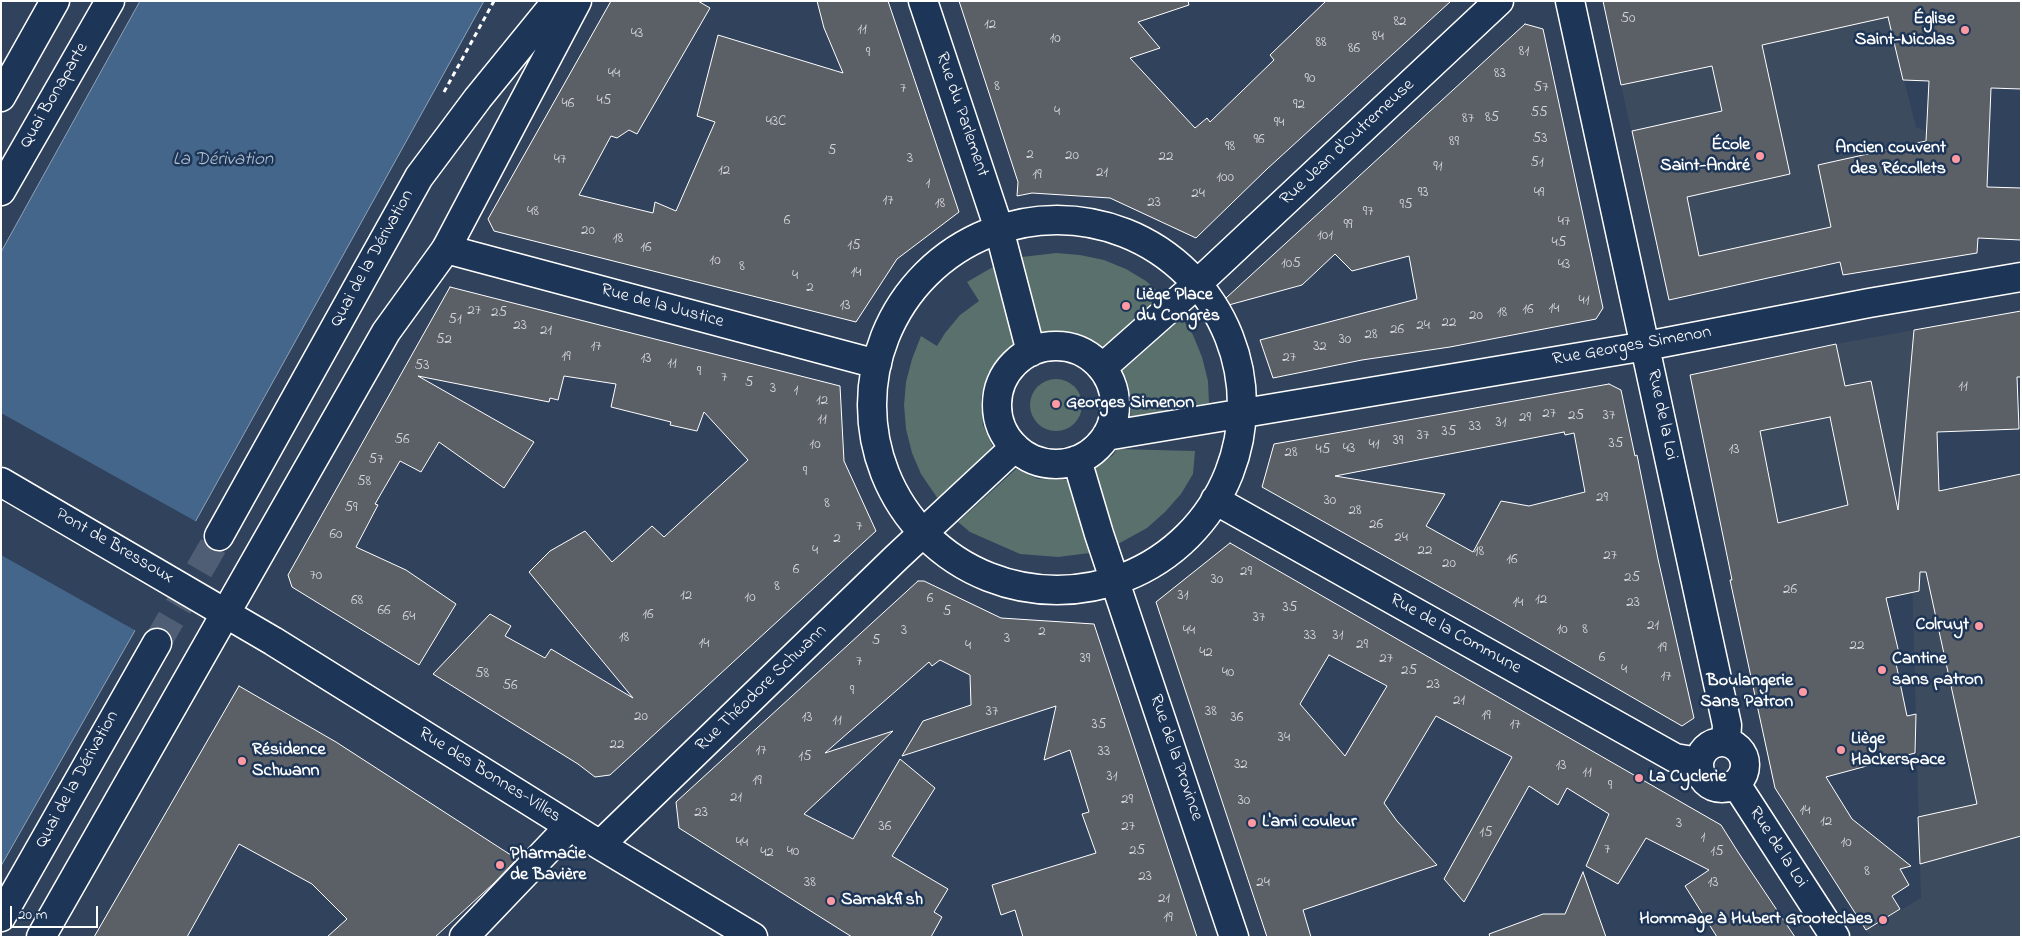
<!DOCTYPE html>
<meta charset="utf-8">
<style>
body{margin:0}
#map{position:relative;width:2022px;height:938px;overflow:hidden;background:#30425c;font-family:"Indie Flower",sans-serif}
canvas{display:block}
.frame{position:absolute;inset:0;border:2px solid #fff;pointer-events:none}
.scale{position:absolute;left:10px;top:906px;width:88px;height:22px;box-sizing:border-box;border:2px solid #fff;border-top:0;padding-left:6px;font-size:15px;line-height:18px;white-space:nowrap;color:#fff;-webkit-text-stroke:4px #1d3557;paint-order:stroke}
</style>
<div id="map">
<canvas width="2022" height="938"></canvas>
<div class="frame"></div>
<div class="scale">20 m</div>
</div>
<script>
const g = document.querySelector('canvas').getContext('2d');
g.lineJoin = 'round';
function paint(path, color) {
  g.fillStyle = color;
  g.fill(path, 'evenodd');
}
function poly(rows) {
  const path = new Path2D();
  for (const r of rows) {
    if (r.length === 3) {
      path.moveTo(r[0] + r[2], r[1]);
      path.arc(r[0], r[1], r[2], 0, 2 * Math.PI);
      continue;
    }
    path.moveTo(r[0], r[1]);
    for (let i = 2; i < r.length; i += 2) path.lineTo(r[i], r[i + 1]);
  }
  return path;
}
function stroke(path, color, width, dash) {
  g.strokeStyle = color;
  g.lineWidth = width;
  g.lineCap = dash ? 'butt' : 'round';
  g.setLineDash(dash || []);
  g.stroke(path);
}
function label(font, color, halo, rows, align = 'center') {
  g.font = font + ' "Indie Flower",sans-serif';
  g.lineWidth = 5;
  g.setLineDash([]);
  g.textBaseline = 'middle';
  g.strokeStyle = halo;
  g.fillStyle = color;
  for (const [text, x, y, turn = 0] of rows) {
    g.save();
    g.translate(x, y);
    g.rotate((+turn || 0) * Math.PI / 180);
    g.textAlign = isNaN(turn) ? turn : align;
    if (halo) g.strokeText(text, 0, 0);
    g.fillText(text, 0, 0);
    g.restore();
  }
}
const built = poly([
 [1720,10,1888,17,1916,127,1926,131,1925,147,1878,225,1875,270,1843,275,1840,262,1669,300,1621,85],
 [1914,330,1905,428,1909,497,2021,474,2021,937,1871,937,1866,930,1921,898,1911,543,1732,580,1690,375,1836,344]
]);
const green = poly([
 [1056,253,1080,255,1104,260,1126,269,1146,281,1162,295,1103,348,1096,342,1073,332,1049,331,1041,333,1022,257],
 [993,267,1014,345,1004,352,988,373,981,398,983,425,993,447,938,499,921,474,912,453,906,429,904,405,906,382,912,359,921,336,937,346,945,333,960,315,979,301,967,282],
 [1182,318,1193,335,1202,357,1208,381,1209,403,1130,417,1132,405,1127,380,1122,371],
 [1056,405,26],
 [1117,449,1195,451,1193,474,1181,494,1165,512,1147,528,1118,544,1095,469,1113,455],
 [1016,469,1038,479,1068,480,1090,553,1058,557,1020,554,970,532,958,522]
]);
const water = poly([
 [140,1,484,1,133,634,1,866,1,252,140,1]
]);
const pier = poly([
 [1,413,197,522,138,632,1,555]
]);
const building = poly([
 [611,1,698,1,710,8,637,134,629,130,617,138,611,136,579,195,653,213,655,202,676,211,715,122,697,116,718,35,843,73,824,28,817,1,888,1,959,212,897,259,856,322,494,231,488,219,611,1],
 [959,1,1188,1,1189,5,1138,22,1160,48,1130,58,1195,128,1207,118,1210,122,1274,60,1270,55,1326,1,1451,1,1267,169,1196,238,1110,198,1032,193,1017,196,1018,182,959,1],
 [1603,1,2021,1,2021,89,1991,88,1987,187,2021,188,2021,240,1978,238,1977,253,1843,275,1840,262,1669,300,1632,131,1722,111,1712,66,1621,85,1603,1],
 [1888,17,1903,80,1929,81,1926,141,1818,165,1831,227,1699,256,1687,197,1790,174,1762,45,1888,17],
 [1525,24,1543,29,1603,308,1596,319,1450,347,1362,360,1273,378,1260,340,1417,299,1409,256,1352,271,1335,254,1302,285,1214,309,1525,24],
 [450,287,840,386,844,461,876,531,610,775,595,777,578,764,433,674,490,614,511,626,505,636,545,658,551,649,633,698,529,572,550,551,585,531,612,562,652,526,664,537,748,460,704,412,697,431,670,425,671,422,611,407,616,384,564,376,558,400,550,398,549,402,418,376,534,442,504,488,439,442,421,472,400,461,375,504,378,505,356,547,406,570,456,604,419,665,292,587,288,575,450,287],
 [2021,311,2021,377,2017,377,2019,429,1937,432,1939,491,2021,474,2021,836,1920,864,1918,817,1977,804,1926,572,1920,572,1919,591,1886,598,1899,653,1894,654,1907,716,1916,714,1915,753,1826,777,1852,819,1911,866,1900,869,1909,885,1892,896,1900,909,1866,930,1775,788,1730,580,1732,580,1690,375,1836,344,1845,386,1871,381,1898,510,1914,330,2021,311],
 [1830,417,1848,505,1778,523,1760,431,1830,417],
 [1609,384,1621,390,1635,456,1637,455,1658,559,1694,718,1682,726,1495,618,1262,487,1274,444,1609,384],
 [1564,432,1565,435,1574,433,1585,492,1529,506,1501,501,1473,552,1426,526,1445,494,1335,476,1564,432],
 [1230,543,1721,825,1738,852,1795,937,1717,937,1685,886,1709,870,1646,838,1618,884,1586,866,1609,814,1567,788,1558,805,1529,786,1464,902,1444,879,1512,757,1436,716,1384,803,1397,821,1437,865,1303,910,1311,937,1267,937,1156,602,1230,543],
 [1329,655,1387,686,1345,756,1300,704,1329,655],
 [918,581,924,581,1001,618,1094,624,1197,937,1023,937,1015,910,1001,915,992,885,1096,853,1082,814,1089,812,1070,750,1044,760,1056,706,902,756,923,721,971,705,970,675,940,660,932,666,929,662,825,753,893,731,804,814,853,839,900,759,935,788,892,856,948,889,934,912,942,917,931,937,852,937,679,828,676,802,918,581],
 [239,686,336,742,517,859,493,884,435,937,327,937,347,919,312,884,239,844,187,937,94,937,239,686],
 [1583,872,1606,937,1490,937,1489,934,1543,914,1565,914,1583,872]
]);
const majorTunnel = poly([
 [157,643,219,536]
]);
const path = poly([
 [444,92,494,1]
]);
const minor = poly([
 [923,1,999,229,1031,352],
 [1570,1,1727,725,1726,742],
 [1057,405,185],
 [446,249,877,364],
 [1056,405,59],
 [1102,368,1197,284,1499,1],
 [1106,436,1646,346,1869,303,2021,277],
 [1077,460,1099,534,1234,937],
 [1,482,273,641,600,845,753,937],
 [1215,500,1675,758,1699,762],
 [1722,765,23],
 [1736,784,1835,937],
 [600,845,896,558,1015,447],
 [464,937,570,826]
]);
const major = poly([
 [1,97,55,1],
 [1,191,110,1],
 [219,536,419,177,478,98,557,1],
 [1,917,157,643],
 [41,937,386,332,446,249,577,1]
]);
const markers = [
 [1965,30,5,"#ff9aa2"],
 [1760,156,5,"#ff9aa2"],
 [1956,159,5,"#ff9aa2"],
 [1126,306,5,"#ff9aa2"],
 [1056,404,5,"#ff9aa2"],
 [1979,626,5,"#ff9aa2"],
 [1882,670,5,"#ff9aa2"],
 [1803,692,5,"#ff9aa2"],
 [1841,750,5,"#ff9aa2"],
 [242,761,5,"#ff9aa2"],
 [1639,778,5,"#ff9aa2"],
 [1252,823,5,"#ff9aa2"],
 [500,865,5,"#ff9aa2"],
 [831,901,5,"#ff9aa2"],
 [1883,920,5,"#ff9aa2"]
];
const numberNames = [
 ["50",1628,20],
 ["82",1400,23],
 ["12",990,26],
 ["11",862,31],
 ["43",637,35],
 ["84",1378,38],
 ["10",1055,40],
 ["88",1321,44],
 ["86",1354,50],
 ["81",1524,53],
 ["9",868,54],
 ["44",614,75],
 ["83",1500,75],
 ["90",1310,80],
 ["8",997,88],
 ["57",1541,89],
 ["7",903,90],
 ["45",604,102],
 ["46",568,105],
 ["92",1299,106],
 ["4",1057,113],
 ["55",1539,114],
 ["85",1492,119],
 ["87",1468,120],
 ["43C",776,123],
 ["94",1279,124],
 ["53",1540,140],
 ["96",1259,141],
 ["89",1454,143],
 ["98",1230,148],
 ["5",832,152],
 ["2",1030,156],
 ["20",1072,157],
 ["22",1166,158],
 ["3",910,160],
 ["47",560,161],
 ["51",1537,164],
 ["91",1438,168],
 ["12",724,172],
 ["21",1102,174],
 ["19",1037,176],
 ["100",1225,179],
 ["1",928,185],
 ["93",1423,194],
 ["49",1539,194],
 ["24",1198,195],
 ["17",888,202],
 ["23",1154,204],
 ["18",940,205],
 ["95",1406,206],
 ["48",533,213],
 ["97",1368,213],
 ["6",787,222],
 ["47",1564,223],
 ["99",1348,226],
 ["20",588,232],
 ["101",1325,237],
 ["18",618,240],
 ["45",1559,244],
 ["15",854,247],
 ["16",646,249],
 ["10",715,262],
 ["105",1291,265],
 ["43",1564,266],
 ["8",742,268],
 ["14",856,274],
 ["4",795,277],
 ["2",810,289],
 ["41",1584,302],
 ["13",845,307],
 ["14",1554,310],
 ["16",1528,311],
 ["27",474,312],
 ["25",499,314],
 ["18",1502,314],
 ["20",1476,317],
 ["51",455,321],
 ["22",1449,324],
 ["23",520,327],
 ["24",1423,327],
 ["26",1397,331],
 ["21",546,332],
 ["28",1371,336],
 ["52",444,341],
 ["30",1345,341],
 ["17",596,348],
 ["32",1320,348],
 ["19",566,358],
 ["27",1289,359],
 ["13",646,360],
 ["11",672,365],
 ["53",422,367],
 ["9",699,373],
 ["7",724,379],
 ["5",749,384],
 ["11",1963,388],
 ["3",773,390],
 ["1",796,392],
 ["12",822,402],
 ["27",1549,415],
 ["25",1576,417],
 ["37",1609,417],
 ["29",1525,419],
 ["11",822,421],
 ["31",1501,424],
 ["33",1475,428],
 ["35",1449,433],
 ["37",1423,437],
 ["56",402,441],
 ["39",1398,442],
 ["35",1616,445],
 ["10",815,446],
 ["41",1374,446],
 ["43",1349,450],
 ["45",1323,451],
 ["13",1734,451],
 ["28",1291,454],
 ["57",376,461],
 ["9",805,473],
 ["58",364,483],
 ["29",1602,499],
 ["30",1330,502],
 ["8",827,505],
 ["59",351,509],
 ["28",1355,512],
 ["26",1376,526],
 ["7",859,528],
 ["60",336,536],
 ["24",1401,539],
 ["2",837,540],
 ["4",815,552],
 ["22",1425,552],
 ["18",1479,553],
 ["27",1610,557],
 ["16",1512,561],
 ["20",1449,565],
 ["6",796,571],
 ["29",1246,573],
 ["70",316,577],
 ["25",1632,579],
 ["30",1217,581],
 ["8",777,588],
 ["26",1790,591],
 ["12",686,597],
 ["31",1183,597],
 ["10",750,599],
 ["6",930,600],
 ["12",1541,601],
 ["68",357,602],
 ["14",1518,604],
 ["23",1633,604],
 ["35",1290,609],
 ["66",384,612],
 ["5",947,613],
 ["16",648,616],
 ["64",409,618],
 ["37",1259,619],
 ["21",1653,627],
 ["10",1562,631],
 ["8",1585,631],
 ["3",904,632],
 ["44",1189,632],
 ["2",1042,633],
 ["33",1310,637],
 ["31",1338,637],
 ["18",624,639],
 ["3",1007,640],
 ["5",876,642],
 ["14",704,645],
 ["29",1362,646],
 ["4",968,647],
 ["22",1857,647],
 ["19",1662,649],
 ["42",1206,654],
 ["6",1602,659],
 ["39",1085,660],
 ["27",1386,660],
 ["7",859,663],
 ["4",1624,671],
 ["25",1409,672],
 ["40",1228,674],
 ["58",482,675],
 ["17",1666,678],
 ["23",1433,686],
 ["56",510,687],
 ["9",852,692],
 ["21",1459,702],
 ["37",992,713],
 ["38",1211,713],
 ["19",1486,717],
 ["20",641,718],
 ["13",807,719],
 ["36",1237,719],
 ["11",837,722],
 ["35",1099,726],
 ["17",1515,726],
 ["34",1284,739],
 ["22",617,746],
 ["17",761,752],
 ["33",1104,753],
 ["15",805,758],
 ["32",1241,766],
 ["13",1561,767],
 ["11",1587,774],
 ["31",1112,778],
 ["19",757,782],
 ["9",1610,787],
 ["21",736,799],
 ["29",1127,801],
 ["30",1244,802],
 ["14",1805,812],
 ["23",701,814],
 ["12",1826,823],
 ["3",1679,825],
 ["36",885,828],
 ["27",1128,828],
 ["15",1486,834],
 ["1",1703,839],
 ["44",742,844],
 ["10",1846,844],
 ["7",1607,851],
 ["25",1137,852],
 ["40",793,853],
 ["15",1717,853],
 ["42",767,854],
 ["8",1867,873],
 ["23",1145,878],
 ["38",810,884],
 ["24",1263,884],
 ["13",1713,884],
 ["21",1164,900],
 ["19",1168,919]
];
const poiNames = [
 ["Église",1955,20,"right"],
 ["Saint-Nicolas",1955,41,"right"],
 ["École",1750,146,"right"],
 ["Saint-André",1750,167,"right"],
 ["Ancien couvent",1946,149,"right"],
 ["des Récollets",1946,170,"right"],
 ["Liège Place",1136,296],
 ["du Congrès",1136,317],
 ["Georges Simenon",1066,404],
 ["Colruyt",1969,626,"right"],
 ["Cantine",1892,660],
 ["sans patron",1892,681],
 ["Boulangerie",1793,682,"right"],
 ["Sans Patron",1793,703,"right"],
 ["Liège",1851,740],
 ["Hackerspace",1851,761],
 ["Résidence",252,751],
 ["Schwann",252,772],
 ["La Cyclerie",1649,778],
 ["L'ami couleur",1262,823],
 ["Pharmacie",510,855],
 ["de Bavière",510,876],
 ["Samakfish",841,901],
 ["Hommage à Hubert Grooteclaes",1873,920,"right"]
];
const streetNames = [
 ["Quai Bonaparte",55,96,-60],
 ["Rue du Parlement",961,115,71],
 ["Rue Jean d'Outremeuse",1348,143,-43],
 ["Quai de la Dérivation",373,259,-61],
 ["Rue de la Justice",662,307,15],
 ["Rue Georges Simenon",1632,347,-10],
 ["Rue de la Loi",1661,415,78],
 ["Pont de Bressoux",114,547,30],
 ["Rue de la Commune",1455,635,29],
 ["Rue Théodore Schwann",762,689,-44],
 ["Rue de la Province",1175,758,71],
 ["Rue des Bonnes-Villes",489,776,32],
 ["Quai de la Dérivation",78,780,-61],
 ["Rue de la Loi",1777,848,57]
];
const waterNames = [
 ["La Dérivation",223,161]
];
paint(built, '#3d4b5f');
paint(green, '#59706c');
paint(water, '#43668a');
stroke(water, '#8ea3b9', 1);
paint(pier, '#30425c');
paint(building, '#5b5f66');
stroke(building, '#fff', 1);
stroke(majorTunnel, '#4f5e74', 28, [28, 14]);
stroke(minor, '#fff', 31);
stroke(major, '#fff', 31);
stroke(path, '#fff', 3, [5, 4]);
stroke(minor, '#1d3557', 28);
stroke(major, '#1d3557', 28);
for (const [x, y, r, color] of markers) {
  const dot = new Path2D();
  dot.arc(x, y, r, 0, 2 * Math.PI);
  g.fillStyle = color;
  g.fill(dot);
  stroke(dot, '#1d3557', 2);
}
label('15px', '#d6d7d9', null, numberNames);
label('bold 18px', '#fff', '#1d3557', poiNames, 'left');
label('18px', '#fff', '#1d3557', streetNames);
label('italic 19px', '#b4c2d0', '#1d3557', waterNames);
</script>
